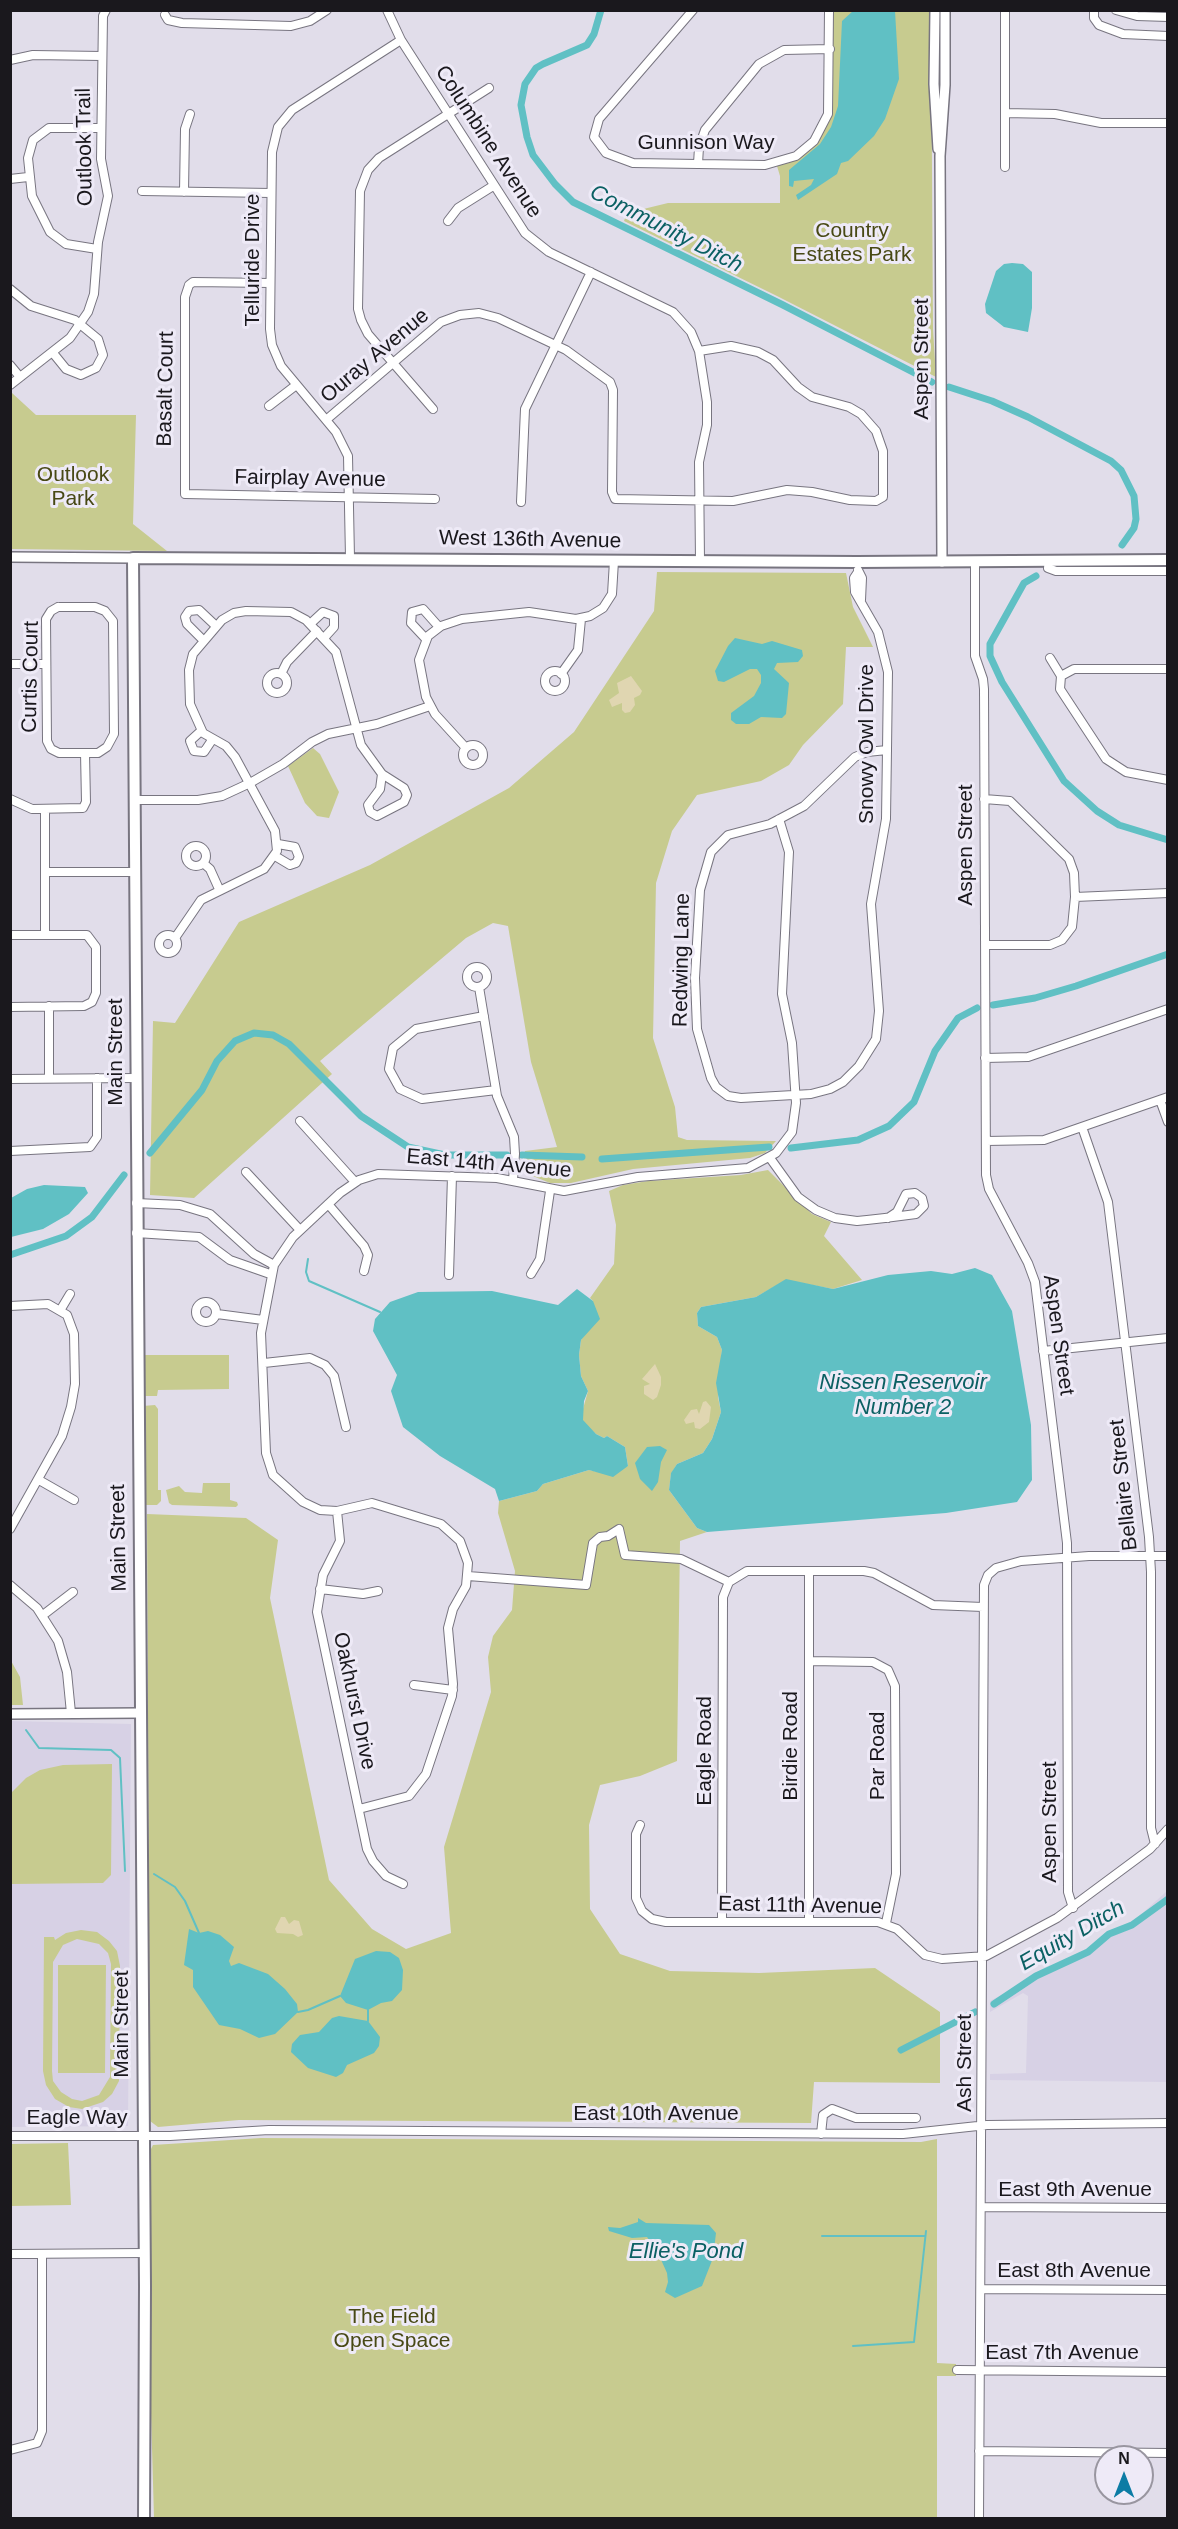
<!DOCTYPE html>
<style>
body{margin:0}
#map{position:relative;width:1178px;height:2529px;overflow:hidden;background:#e1ddea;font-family:Arial,sans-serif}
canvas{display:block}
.frame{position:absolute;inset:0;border:12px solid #1a181d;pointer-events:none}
.north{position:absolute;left:1094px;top:2445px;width:60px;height:60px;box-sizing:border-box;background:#eeeaf7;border:2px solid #9996a0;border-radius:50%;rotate:0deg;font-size:16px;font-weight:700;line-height:24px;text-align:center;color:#1a181d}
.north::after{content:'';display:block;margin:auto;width:21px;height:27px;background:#0d7ca5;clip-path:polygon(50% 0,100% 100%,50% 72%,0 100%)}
</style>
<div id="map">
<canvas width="1178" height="2529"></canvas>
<div class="frame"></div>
<div class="north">N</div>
</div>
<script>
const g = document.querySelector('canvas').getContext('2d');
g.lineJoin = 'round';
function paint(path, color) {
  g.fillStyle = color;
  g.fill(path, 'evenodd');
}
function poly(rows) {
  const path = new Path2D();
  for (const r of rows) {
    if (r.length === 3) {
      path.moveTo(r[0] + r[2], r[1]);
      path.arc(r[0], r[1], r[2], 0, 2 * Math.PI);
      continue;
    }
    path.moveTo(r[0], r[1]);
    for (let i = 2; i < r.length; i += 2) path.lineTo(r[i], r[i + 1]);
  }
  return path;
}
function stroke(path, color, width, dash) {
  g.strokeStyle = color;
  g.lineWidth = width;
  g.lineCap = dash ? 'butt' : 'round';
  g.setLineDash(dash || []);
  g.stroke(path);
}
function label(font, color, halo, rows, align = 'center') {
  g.font = font + ' Arial,sans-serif';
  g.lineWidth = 6;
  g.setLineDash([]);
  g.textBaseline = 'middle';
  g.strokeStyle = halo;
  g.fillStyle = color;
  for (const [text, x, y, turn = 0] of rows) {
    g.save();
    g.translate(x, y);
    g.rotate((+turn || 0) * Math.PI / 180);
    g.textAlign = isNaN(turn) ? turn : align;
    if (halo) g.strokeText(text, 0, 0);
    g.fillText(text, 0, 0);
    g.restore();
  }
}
const built = poly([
 [11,1721,131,1724,128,2126,11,2127],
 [1167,1891,1167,2082,990,2080,990,2074,1026,2073,1028,1996,1023,1993,990,2012,990,2001,1087,1950,1105,1935,1136,1919]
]);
const green = poly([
 [832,11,931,11,933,329,936,377,777,296,624,221,627,213,668,203,780,203,780,176,777,166,807,152,820,137,831,115,833,90],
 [12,393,36,415,136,415,133,524,167,551,11,549],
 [657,572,846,573,853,607,873,647,846,647,843,704,803,745,789,765,761,781,697,795,672,831,656,883,653,1038,675,1107,678,1137,687,1140,776,1141,765,1153,750,1158,633,1169,571,1183,550,1183,523,1172,525,1151,557,1147,531,1062,508,926,493,923,466,938,320,1061,332,1074,194,1198,150,1195,153,1021,175,1023,239,922,370,865,509,788,574,732,654,611],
 [313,748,320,754,339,792,329,818,317,816,305,803,288,766],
 [768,1170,812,1214,831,1222,824,1236,862,1280,833,1289,786,1280,756,1297,701,1307,697,1313,698,1326,717,1337,722,1350,718,1397,721,1412,712,1439,703,1453,677,1464,671,1474,669,1490,697,1528,707,1532,680,1541,677,1761,640,1776,600,1785,589,1825,590,1909,620,1954,670,1971,759,1973,875,1968,940,2012,940,2083,814,2082,811,2123,239,2120,158,2127,150,2121,147,1514,246,1518,278,1540,270,1598,329,1880,372,1929,406,1949,451,1933,444,1847,491,1692,488,1657,493,1636,512,1610,515,1571,498,1513,499,1501,537,1491,543,1484,589,1470,598,1472,628,1466,625,1447,607,1436,604,1438,596,1434,584,1424,581,1416,588,1391,581,1376,579,1355,581,1340,588,1329,593,1301,590,1298,614,1264,616,1225,609,1191,623,1185,648,1181,741,1175],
 [143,1355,229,1355,229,1389,158,1390,157,1396,143,1396],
 [155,1405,158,1409,158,1490,161,1490,161,1501,157,1505,146,1505,144,1503,143,1406],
 [203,1483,230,1483,230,1500,237,1502,238,1505,236,1507,172,1505,169,1503,166,1490,179,1486,185,1492,202,1493],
 [10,1659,20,1677,23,1705,11,1705],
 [112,1764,111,1875,103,1883,11,1884,11,1793,26,1778,40,1770,63,1765],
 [81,1930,97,1932,109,1941,117,1951,120,1966,119,2081,112,2094,103,2102,82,2109,69,2107,55,2099,46,2085,43,2071,44,1937,54,1937,55,1940,66,1933],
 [77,1939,99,1944,108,1953,111,1964,110,2077,99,2095,82,2101,72,2099,61,2092,53,2081,52,2071,53,1962,63,1945],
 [58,1965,106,1965,105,2073,58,2073],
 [261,2138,921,2142,937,2139,937,2363,956,2364,956,2376,937,2376,937,2518,154,2518,150,2378,151,2149,153,2145],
 [68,2143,71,2205,11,2206,11,2144]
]);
const sand = poly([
 [631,676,642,691,640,695,634,698,635,705,630,712,625,713,622,710,622,703,612,707,609,700,619,693,617,683],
 [655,1364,661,1377,661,1385,657,1397,653,1400,644,1394,644,1386,650,1384,642,1379],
 [706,1401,711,1407,709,1422,700,1429,695,1428,694,1422,686,1424,684,1420,691,1410,697,1409,699,1414,703,1402],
 [281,1917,285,1917,289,1924,294,1920,299,1921,303,1935,298,1937,293,1934,277,1933,275,1929]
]);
const water = poly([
 [854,10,895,11,899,79,885,119,874,136,848,161,841,163,837,174,798,200,796,195,811,185,814,179,794,181,793,187,789,186,789,170,820,144,831,127,838,106,842,21],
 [1012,263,1023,264,1032,272,1032,308,1028,332,1004,327,986,313,985,304,996,271,1004,264],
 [735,638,762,644,772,641,802,650,803,656,798,662,777,663,774,669,789,683,786,714,782,718,761,717,749,724,736,724,731,720,731,713,754,696,761,683,761,675,757,669,750,669,724,682,718,681,715,671,728,646],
 [44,1185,85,1187,88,1193,69,1214,43,1229,11,1237,11,1198,27,1189],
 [975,1268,992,1275,1012,1311,1031,1425,1032,1480,1017,1502,946,1513,707,1532,697,1528,669,1490,671,1473,677,1464,703,1453,712,1439,721,1412,716,1383,722,1350,717,1337,698,1326,697,1313,701,1307,756,1297,786,1279,833,1289,888,1275,931,1271,952,1274],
 [577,1289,593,1301,600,1319,581,1340,579,1355,581,1376,588,1391,584,1401,583,1420,596,1434,604,1438,607,1436,625,1447,628,1466,613,1477,589,1470,543,1484,537,1491,499,1501,495,1489,440,1456,403,1427,391,1391,397,1375,373,1331,375,1319,390,1302,418,1292,492,1291,558,1305],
 [660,1446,667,1450,661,1462,658,1482,652,1491,640,1479,635,1463,647,1447],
 [189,1929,199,1933,208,1931,220,1935,234,1947,229,1961,231,1966,239,1963,268,1974,285,1989,297,2004,298,2012,275,2034,259,2038,240,2029,219,2025,193,1987,193,1970,184,1965],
 [376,1951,390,1952,399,1958,403,1970,402,1990,392,2001,381,2003,368,2010,346,2003,340,1996,355,1959],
 [339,2016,368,2021,380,2037,379,2046,374,2053,347,2065,343,2073,336,2077,308,2068,291,2052,292,2044,300,2035,319,2032,332,2018],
 [638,2218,646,2223,709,2225,716,2233,713,2258,702,2286,675,2298,665,2292,668,2282,667,2273,658,2253,647,2237,632,2238,609,2231,608,2227,620,2228,638,2222]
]);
const stream = poly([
 [308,1259,306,1272,309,1281,380,1312],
 [26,1730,39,1748,111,1750,120,1758,125,1871],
 [154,1874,175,1887,185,1901,199,1933],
 [368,2010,368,2021],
 [298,2012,308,2010,340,1996],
 [822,2236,925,2236],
 [853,2346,914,2342,926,2231]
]);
const canal = poly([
 [601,10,594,34,587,45,543,64,536,68,525,84,521,105,527,137,533,155,555,184,573,202,783,305,932,382],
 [949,387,992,401,1028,417,1111,461,1121,470,1134,496,1136,519,1134,528,1122,545],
 [1036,576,1024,583,990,644,990,656,1002,682,1064,781,1097,811,1119,825,1168,840],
 [993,1005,1035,998,1076,986,1168,954],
 [791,1148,858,1140,889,1126,914,1102,935,1051,958,1018,977,1008],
 [150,1153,202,1090,217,1061,235,1041,254,1033,273,1035,289,1044,361,1116,408,1147,445,1155,507,1155],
 [522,1155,582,1157],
 [602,1159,769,1147],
 [10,1255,66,1236,92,1217,124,1175],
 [994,2004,1036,1976,1088,1952,1109,1934,1132,1925,1168,1899],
 [901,2050,975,2012]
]);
const minor = poly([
 [387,10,401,40,525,233,549,252,673,312,691,332,699,351,707,402,707,425,699,462,700,561],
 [693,10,599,119,594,137,606,153,633,163,698,164,765,165,796,156,814,141,828,114,829,10],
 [1094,10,1094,18,1099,25,1123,34,1168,36],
 [1116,10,1137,16,1168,17],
 [165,15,168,20,182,23,291,26,310,21,327,10],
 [10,60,33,55,102,56],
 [1005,113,1055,114,1101,123,1168,123],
 [698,164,699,147,705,130,759,64,784,50,830,49],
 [1005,167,1005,10],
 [10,179,28,177],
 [142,191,271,193],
 [184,192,185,129,190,114],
 [448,221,458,208,493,186],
 [97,249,66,244,50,232,32,196,28,158,33,140,49,128,101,128],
 [189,285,193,282,270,283],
 [10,289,31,306,75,320,98,339,103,355,96,368,81,375,66,369,53,353],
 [10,365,20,377],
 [10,385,70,338,88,312,94,294,98,242,108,196,101,159,103,16,106,10],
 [269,406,295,386],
 [433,409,368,334,361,320,358,309,360,191,368,170,379,158,489,88],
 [326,420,441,322,460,315,479,313,498,318,566,350,610,382,613,390,612,492,615,499,733,501,787,490,812,492,850,500,876,501,883,497,883,451,876,431,861,414,849,407,812,397,798,387,773,360,758,352,731,346,699,351],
 [185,494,435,499],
 [185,494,185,297,189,285],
 [521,502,525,409,591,272],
 [350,558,348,456,336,432,281,366,272,345,270,329,272,152,278,127,292,110,401,40],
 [1049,560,1048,568,1056,571,1168,571],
 [975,561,975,656,983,679,984,689,986,1175,989,1189,1028,1263,1035,1282,1067,1543,1068,1892,1073,1908],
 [858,570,862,578,861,600],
 [858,572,854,578,855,592,878,632,888,672,887,750,886,819,871,904,879,1011,876,1039,859,1066,843,1082,830,1089,811,1094,741,1098,728,1096,716,1087,711,1078,697,1029,695,978,700,890,711,852,728,835,770,824,804,806,855,757,867,752,887,750],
 [58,607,95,607,105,611,113,621,114,734,107,747,98,753,59,753,51,749,47,741,46,619,51,611,58,607],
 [310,624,323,612,334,616,334,627,324,638],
 [426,639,411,623,412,612,423,609,439,627],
 [203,640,187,624,185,617,189,611,199,610,216,626],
 [1050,658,1061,676],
 [10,664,46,664],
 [555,681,10],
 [277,683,10],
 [281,674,287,662,317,631],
 [561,674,578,650,581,619],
 [1061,676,1060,689,1106,759,1126,772,1168,780],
 [1061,676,1074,669,1168,669],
 [201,731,190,741,194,751,204,752,212,740],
 [473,755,10],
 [466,748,435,714,426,697,419,660,428,636,441,626,462,619,529,612,576,619,590,616,603,608,612,594,614,561],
 [382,774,404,788,407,795,404,802,377,816,370,812,368,805,380,789,382,774],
 [10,799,32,809,83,808,86,802,85,753],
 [984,799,1010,801,1069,859,1074,873,1075,897,1072,927,1062,940,1050,945,985,945],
 [135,800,198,800,222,796,250,783,283,764,312,742,328,734,377,724,430,706],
 [45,810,45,934],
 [196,856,10],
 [275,856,290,865,296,863,299,857,295,847,278,844],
 [203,863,210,869,219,889],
 [45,872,135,872],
 [1075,897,1168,893],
 [168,944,9],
 [10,935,87,935,96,947,96,993,92,1002,84,1006,10,1007],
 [175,938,201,900,264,869,277,851,275,831,235,757,226,746,203,733,190,704,189,670,193,654,222,620,234,613,246,611,291,612,306,620,336,652,361,745,382,774],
 [477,977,10],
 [479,987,497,1096,514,1137,515,1154,513,1180],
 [49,1006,49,1078],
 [484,1016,416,1029,393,1048,389,1069,400,1089,422,1099,496,1090],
 [985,1058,1028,1057,1168,1009],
 [10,1079,136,1078],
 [1160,1100,1168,1122],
 [300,1121,355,1182],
 [1082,1127,1108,1202,1149,1537,1151,1572,1151,1828,1155,1844],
 [986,1141,1044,1140,1168,1097],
 [10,1151,90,1147,97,1137,97,1078],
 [770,1158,798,1197,816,1210,835,1218,857,1221,867,1220,885,1218,916,1214,924,1206,922,1198,915,1193,906,1194,897,1212,888,1218],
 [246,1172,300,1230],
 [136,1203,180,1205,210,1214,254,1254,274,1265],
 [328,1204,364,1246,368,1255,364,1271],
 [136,1233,199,1237,230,1260,270,1274],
 [531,1274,540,1259,550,1191],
 [449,1275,452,1176],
 [206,1312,10],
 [10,1306,48,1304,67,1315,74,1334,75,1384,71,1407,62,1436,10,1529],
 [61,1309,70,1294],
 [217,1314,263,1320],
 [1043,1351,1168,1338],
 [264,1363,310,1358,325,1365,334,1376,346,1427],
 [39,1480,74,1500],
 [337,1511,340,1541,323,1575,317,1612,367,1849,373,1861,386,1876,403,1884],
 [468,1576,586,1585,593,1543,600,1537,608,1536,619,1529,625,1555,681,1559,729,1582,747,1571,864,1571,874,1573,933,1605,983,1607],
 [10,1585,37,1608,58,1641,67,1672,71,1713],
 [320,1589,363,1594,378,1591],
 [43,1615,73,1592],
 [809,1661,873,1662,888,1670,895,1686,896,1874,886,1923],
 [414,1685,453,1690],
 [359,1809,409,1796,426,1774,452,1696,453,1684,448,1628,453,1609,466,1586,468,1563,460,1541,441,1524,372,1503,337,1511,320,1510,303,1502,273,1475,266,1453,261,1333,274,1265,293,1237,340,1193,359,1180,378,1174,497,1178,564,1191,638,1177,748,1168,776,1153,792,1132,796,1103,792,1043,782,994,789,852,779,819],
 [640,1825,636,1834,636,1898,642,1911,652,1919,666,1922,878,1922,897,1929,925,1955,942,1959,986,1956,1057,1918,1150,1849,1168,1829],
 [722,1922,723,1597,729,1582],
 [809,1922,809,1571],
 [821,2134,823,2115,832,2109,856,2118,916,2118],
 [10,2136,170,2136,269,2130,903,2134,987,2125,1168,2123],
 [982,2207,1168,2208],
 [10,2254,145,2253],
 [981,2289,1168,2290],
 [957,2370,1168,2372],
 [10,2450,37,2443,42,2431,42,2254],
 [979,2451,1168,2453],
 [979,2518,984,1585,988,1575,996,1568,1021,1561,1089,1556,1168,1556]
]);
const tertiary = poly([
 [935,10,934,84,938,149],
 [10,557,133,558],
 [942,562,940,156,945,85,945,10],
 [10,1714,140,1713]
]);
const secondary = poly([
 [144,2518,145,2286,133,558,857,562,1168,560]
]);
const streetNames = [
 ["Columbine Avenue",488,142,57],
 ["Gunnison Way",706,143],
 ["Outlook Trail",85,147,-91],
 ["Telluride Drive",253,260,-90],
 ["Ouray Avenue",375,356,-40],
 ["Aspen Street",922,359,-90],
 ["Basalt Court",166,389,-89],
 ["Fairplay Avenue",310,479,1],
 ["West 136th Avenue",530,540,1],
 ["Curtis Court",31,677,-89],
 ["Snowy Owl Drive",867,744,-90],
 ["Aspen Street",966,845,-90],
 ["Redwing Lane",682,960,-89],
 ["Main Street",116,1052,-90],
 ["East 14th Avenue",489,1164,5],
 ["Aspen Street",1058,1335,82],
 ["Bellaire Street",1124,1485,-96],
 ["Main Street",119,1538,-91],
 ["Oakhurst Drive",354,1701,78],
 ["Birdie Road",791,1746,-90],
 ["Eagle Road",705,1751,-90],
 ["Par Road",878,1756,-90],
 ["Aspen Street",1050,1822,-90],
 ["East 11th Avenue",800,1906,1],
 ["Main Street",122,2024,-90],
 ["Ash Street",965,2063,-90],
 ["East 10th Avenue",656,2114],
 ["Eagle Way",77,2118],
 ["East 9th Avenue",1075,2190],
 ["East 8th Avenue",1074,2271],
 ["East 7th Avenue",1062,2353]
];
const parkNames = [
 ["Country",852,231],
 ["Estates Park",852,255],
 ["Outlook",73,475],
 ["Park",73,499],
 ["The Field",392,2317],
 ["Open Space",392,2341]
];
const waterNames = [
 ["Community Ditch",666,229,27],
 ["Nissen Reservoir",903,1383],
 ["Number 2",903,1408],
 ["Equity Ditch",1072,1936,-30],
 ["Ellie's Pond",686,2252]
];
paint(built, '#d7d1e5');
paint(green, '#c7cb8f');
paint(sand, '#e0d6b1');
paint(water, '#60c0c4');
stroke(stream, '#60c0c4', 2);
stroke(canal, '#60c0c4', 7);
stroke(minor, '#787580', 10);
stroke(tertiary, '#787580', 12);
stroke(secondary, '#787580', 14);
stroke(minor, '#fff', 8);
stroke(tertiary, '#fff', 9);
stroke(secondary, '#fff', 10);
label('21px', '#1a181d', '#eeeaf7', streetNames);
label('21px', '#484915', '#eeeaf7', parkNames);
label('italic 22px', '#0b6063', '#eeeaf7', waterNames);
</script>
